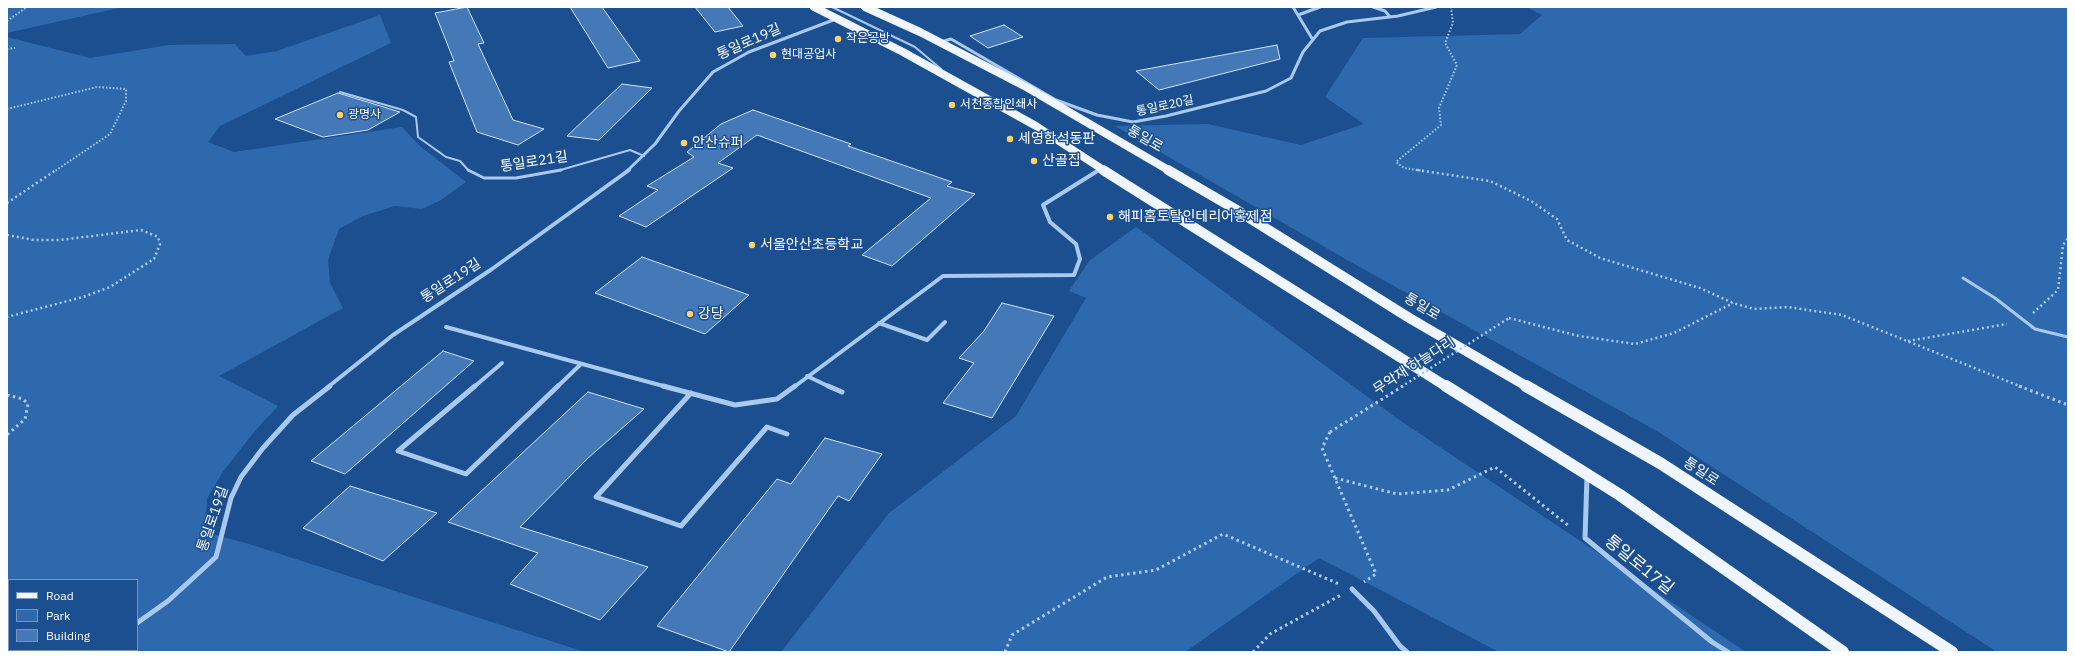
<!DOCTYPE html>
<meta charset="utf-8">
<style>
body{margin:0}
#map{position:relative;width:2075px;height:659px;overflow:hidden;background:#1b4f8f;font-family:"IBM Plex Sans",sans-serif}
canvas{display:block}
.frame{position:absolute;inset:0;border:8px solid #fff;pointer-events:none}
.legend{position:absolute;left:8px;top:579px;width:130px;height:72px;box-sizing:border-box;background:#1b4f8f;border:1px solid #7695bc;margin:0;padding:5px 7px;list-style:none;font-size:12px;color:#fff}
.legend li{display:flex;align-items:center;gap:8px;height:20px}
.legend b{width:20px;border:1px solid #7695bc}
</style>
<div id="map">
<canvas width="2075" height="659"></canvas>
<div class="frame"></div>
<ul class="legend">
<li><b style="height:5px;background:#f0f6ff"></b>Road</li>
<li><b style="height:11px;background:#2e69ad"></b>Park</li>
<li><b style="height:11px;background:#4478b7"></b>Building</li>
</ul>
</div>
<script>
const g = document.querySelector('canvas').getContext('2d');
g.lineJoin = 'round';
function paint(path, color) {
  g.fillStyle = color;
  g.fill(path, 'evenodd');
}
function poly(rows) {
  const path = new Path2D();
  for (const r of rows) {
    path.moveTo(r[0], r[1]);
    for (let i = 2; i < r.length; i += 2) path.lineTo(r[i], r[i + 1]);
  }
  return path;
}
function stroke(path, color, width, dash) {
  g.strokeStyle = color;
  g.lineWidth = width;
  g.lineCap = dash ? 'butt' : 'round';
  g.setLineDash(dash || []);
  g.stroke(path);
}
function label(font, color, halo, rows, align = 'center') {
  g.font = font + ' "IBM Plex Sans","Noto Sans KR",sans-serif';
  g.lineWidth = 3;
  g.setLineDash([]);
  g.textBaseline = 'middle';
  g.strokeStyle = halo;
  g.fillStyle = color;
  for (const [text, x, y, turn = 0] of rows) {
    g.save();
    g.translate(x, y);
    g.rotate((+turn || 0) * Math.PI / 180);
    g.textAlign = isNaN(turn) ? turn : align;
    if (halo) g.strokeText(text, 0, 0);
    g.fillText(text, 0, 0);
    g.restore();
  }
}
const green = poly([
 [7,7,123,7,7,33],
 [1526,7,2068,7,2068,652,1997,652,1657,431,1356,265,1115,126,1208,124,1301,145,1364,124,1325,97,1363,38,1520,34,1542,15],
 [380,15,391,43,220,126,208,142,234,152,402,127,420,146,466,182,441,200,422,209,395,206,363,216,339,229,328,260,330,283,343,308,219,376,278,406,254,432,222,473,207,499,205,532,249,544,585,652,7,652,7,37,90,58,169,45,235,44,246,56,277,51],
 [9,580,137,580,137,650,9,650],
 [1136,227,1398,419,1746,652,1499,652,1319,558,1185,652,781,652,889,513,1016,416,1086,298,1069,291,1089,261]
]);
const building = poly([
 [467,7,484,43,478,44,513,120,544,129,518,145,477,132,449,62,454,61,435,13,467,7],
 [570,7,602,7,640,61,608,68,570,7],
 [695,7,728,7,743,26,715,32,695,7],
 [1004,25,1023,37,988,48,970,36,1004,25],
 [1277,45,1280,59,1159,90,1136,71,1277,45],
 [622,84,652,88,599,140,567,136,622,84],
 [338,93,400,112,368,130,323,137,275,119,338,93],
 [753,110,851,144,848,146,952,182,947,186,975,194,892,266,862,255,931,198,757,135,718,163,733,168,646,227,619,216,658,190,647,186,694,157,687,152,721,124,753,110],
 [642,257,749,295,705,334,595,293,642,257],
 [1002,303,1054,316,992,418,943,403,974,363,959,358,984,331,1002,303],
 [443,351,474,361,345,474,311,461,443,351],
 [588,392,644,409,588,458,520,527,648,567,600,620,510,584,538,553,448,522,588,392],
 [825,438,882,454,849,501,838,496,729,652,657,626,777,479,791,484,825,438],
 [350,486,437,513,383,561,303,528,350,486]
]);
const pathFar2 = poly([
 [7,21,27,7],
 [7,49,15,48],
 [7,109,97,87,126,89,126,101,110,134,55,171],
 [1424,171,1404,168,1396,162,1441,125,1439,108,1457,65,1445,43,1453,23,1451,7]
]);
const pathFar1 = poly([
 [1417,170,1490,181,1531,201,1557,219,1567,240,1600,258,1700,288,1733,303,1754,309,1788,307,1842,315,2022,387],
 [7,203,56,170],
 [7,235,34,240,60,240,141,230,158,237,160,244,154,259,110,287,83,297,7,317],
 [2033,313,2058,290,2063,245,2068,238],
 [1509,318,1579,336,1635,344,1674,333,1733,303],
 [1908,341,2007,324]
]);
const path = poly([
 [2019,386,2068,405],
 [7,395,23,399,28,404,25,419,7,435],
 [1330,432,1322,448,1376,574,1364,582],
 [1335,478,1397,494,1448,490,1495,467,1570,527],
 [1005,652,1012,635,1107,577,1156,570,1223,534,1339,584],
 [1253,652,1270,634,1341,595]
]);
const laneFar1 = poly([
 [832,7,915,47,941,69],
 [340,92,403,110,416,117,418,137,446,157,460,161,469,171],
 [557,171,630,150,644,156]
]);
const lane = poly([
 [468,170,484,178,516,178,561,170],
 [1963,278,1995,298,2035,329,2068,337]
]);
const streetFar2 = poly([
 [1293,7,1313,40],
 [1373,7,1385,11,1390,17],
 [1298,15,1320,7],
 [941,42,951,39,1056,100,1097,115,1133,122,1166,116,1266,91,1291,78,1303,52,1320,31,1347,22,1398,16,1436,7],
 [627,171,655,144,679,111,713,72,749,52,836,19],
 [1098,171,1101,169]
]);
const streetFar1 = poly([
 [879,323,927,340,945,322],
 [446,327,667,387],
 [807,376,830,387],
 [328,387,393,335,492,269,629,170],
 [474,387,502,363],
 [557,387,581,364],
 [794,387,943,276,1074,275,1080,259,1076,244,1050,222,1043,205,1099,170]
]);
const street = poly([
 [475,386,398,451,466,474,558,386],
 [663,386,735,405,777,399,795,386],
 [828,386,842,392],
 [691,393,596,497,681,526,767,427,787,434],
 [1587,477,1585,538,1712,642,1728,652],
 [1352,589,1374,611,1400,646,1407,652],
 [137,623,168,601,216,557,231,498,241,477,263,448,293,415,330,386],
 [96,652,98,650]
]);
const primaryFar2 = poly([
 [814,7,903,52,1036,126,1105,171],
 [865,7,920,32,1028,88,1170,171]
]);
const primaryFar1 = poly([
 [1103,170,1447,387],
 [1168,170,1235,209,1411,319,1528,387]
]);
const primary = poly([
 [1446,386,1620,495,1843,652],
 [1526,386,1660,463,1952,652]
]);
const pathBridgeFar1 = poly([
 [1401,387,1509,318]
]);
const pathBridge = poly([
 [1330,432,1403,386]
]);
const markers = [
 [838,39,4,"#ffd166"],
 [773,55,4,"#ffd166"],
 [952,105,4,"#ffd166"],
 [340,115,4,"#ffd166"],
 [1010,139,4,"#ffd166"],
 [684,143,4,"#ffd166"],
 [1034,161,4,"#ffd166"],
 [1110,217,4,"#ffd166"],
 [752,245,4,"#ffd166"],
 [690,314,4,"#ffd166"]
];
const farPoinames = [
 ["작은공방",846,39],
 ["현대공업사",781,55],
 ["서천종합인쇄사",960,105],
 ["광명사",348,115]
];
const farStreetnames = [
 ["통일로20길",1165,106,-12]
];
const streetNames = [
 ["통일로19길",749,42,-24],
 ["통일로",1145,139,30],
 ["통일로21길",534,162,-9],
 ["통일로19길",451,281,-33],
 ["통일로",1422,307,31],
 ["무악재 하늘다리",1414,366,-33],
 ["통일로",1701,472,33],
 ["통일로19길",213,519,-71]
];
const poiNames = [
 ["세영함석동판",1018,139],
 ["안산슈퍼",692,143],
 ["산골집",1042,161],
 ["해피홈토탈인테리어홍제점",1118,217],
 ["서울안산초등학교",760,245],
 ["강당",698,314]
];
const nearStreetnames = [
 ["통일로17길",1639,565,39]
];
paint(green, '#2e69ad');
paint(building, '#4478b7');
stroke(building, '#cfe3fa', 1);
stroke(pathFar2, '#a9c9ee', 2, [1.5, 2]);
stroke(pathFar1, '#a9c9ee', 2.5, [2, 3]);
stroke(path, '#a9c9ee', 3, [2.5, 3.5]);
stroke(laneFar1, '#a9c9ee', 2);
stroke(lane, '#a9c9ee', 3);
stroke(streetFar2, '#a9c9ee', 3);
stroke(streetFar1, '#a9c9ee', 4);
stroke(street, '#a9c9ee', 5);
stroke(primaryFar2, '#f0f6ff', 8);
stroke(primaryFar1, '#f0f6ff', 10);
stroke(primary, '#f0f6ff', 12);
stroke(pathBridgeFar1, '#a9c9ee', 2.5, [2, 3]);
stroke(pathBridge, '#a9c9ee', 3, [2.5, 3.5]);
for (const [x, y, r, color] of markers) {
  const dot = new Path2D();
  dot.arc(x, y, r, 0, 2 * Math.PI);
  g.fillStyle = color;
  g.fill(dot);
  stroke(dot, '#1b4f8f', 1.5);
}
label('12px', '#fff', '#1b4f8f', farPoinames, 'left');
label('12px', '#fff', '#1b4f8f', farStreetnames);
label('14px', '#fff', '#1b4f8f', streetNames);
label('14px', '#fff', '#1b4f8f', poiNames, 'left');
label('17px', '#fff', '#1b4f8f', nearStreetnames);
</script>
